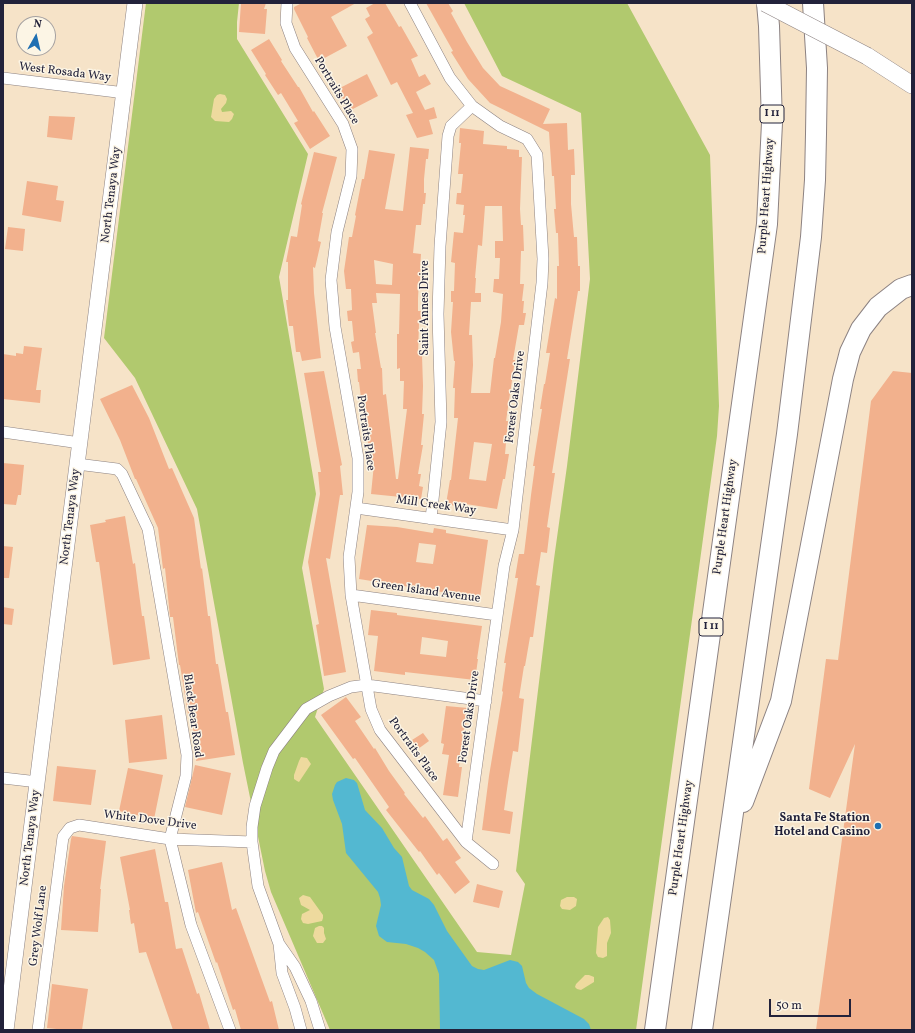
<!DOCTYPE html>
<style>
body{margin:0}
#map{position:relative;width:915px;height:1033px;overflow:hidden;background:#f6e3c8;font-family:Vollkorn,serif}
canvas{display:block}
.frame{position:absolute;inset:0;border:4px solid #22223b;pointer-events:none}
.north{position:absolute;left:16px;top:16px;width:40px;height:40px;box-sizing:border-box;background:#fcf5e5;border:1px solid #a5a1a1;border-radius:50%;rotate:8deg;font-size:11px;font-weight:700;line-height:16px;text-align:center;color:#22223b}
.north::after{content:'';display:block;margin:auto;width:14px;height:18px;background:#1f6fb2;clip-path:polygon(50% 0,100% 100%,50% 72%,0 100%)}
.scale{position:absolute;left:769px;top:999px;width:82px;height:18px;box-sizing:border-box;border:2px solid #22223b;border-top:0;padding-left:5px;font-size:12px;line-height:14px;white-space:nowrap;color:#22223b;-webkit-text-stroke:3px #fcf5e5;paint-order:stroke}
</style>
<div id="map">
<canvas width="915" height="1033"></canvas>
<div class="frame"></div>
<div class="north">N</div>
<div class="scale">50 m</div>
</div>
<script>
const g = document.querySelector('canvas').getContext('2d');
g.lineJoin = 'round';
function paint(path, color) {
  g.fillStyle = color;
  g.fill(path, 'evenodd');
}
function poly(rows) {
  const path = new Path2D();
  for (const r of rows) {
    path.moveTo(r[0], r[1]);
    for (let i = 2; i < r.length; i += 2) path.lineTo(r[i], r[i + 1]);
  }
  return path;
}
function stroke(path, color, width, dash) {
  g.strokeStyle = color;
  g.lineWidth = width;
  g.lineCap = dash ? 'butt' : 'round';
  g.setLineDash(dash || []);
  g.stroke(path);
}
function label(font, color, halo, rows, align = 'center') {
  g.font = font + ' Vollkorn,serif';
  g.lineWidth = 3;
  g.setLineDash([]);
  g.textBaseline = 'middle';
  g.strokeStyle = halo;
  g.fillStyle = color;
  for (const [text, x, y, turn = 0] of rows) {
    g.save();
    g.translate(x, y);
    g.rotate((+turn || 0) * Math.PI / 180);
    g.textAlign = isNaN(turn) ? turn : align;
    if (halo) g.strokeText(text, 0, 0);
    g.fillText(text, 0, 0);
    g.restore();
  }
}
const green = poly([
 [146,3,239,3,237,22,237,39,308,154,279,277,316,494,302,568,324,689,315,717,477,952,511,955,525,884,516,871,554,559,567,466,590,279,581,113,502,76,464,3,627,3,710,155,719,406,717,436,636,1030,330,1030,271,892,265,871,243,763,197,509,135,378,104,338]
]);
const sand = poly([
 [220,94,225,95,227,99,226,103,221,109,222,112,231,111,234,114,232,119,229,122,215,121,211,117,214,99,217,95],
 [301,757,307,758,311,764,299,782,297,781,294,779,294,775,299,761],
 [303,895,310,897,323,915,323,918,322,921,308,924,303,923,301,919,302,914,310,910,301,905,299,898],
 [567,897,574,897,577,899,576,906,570,910,562,909,560,906,561,900],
 [608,917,610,920,611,933,607,943,607,956,603,958,598,957,596,953,598,927,604,918],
 [319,926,322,926,324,928,324,933,326,939,323,943,317,943,313,936,315,928],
 [585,975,589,975,594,977,594,982,581,990,577,989,575,987,576,984]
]);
const water = poly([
 [346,778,354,780,357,783,365,810,382,828,394,848,402,857,409,886,412,890,429,899,434,905,447,931,472,966,478,969,484,970,510,960,518,962,522,966,526,983,529,988,537,994,584,1019,589,1024,591,1030,440,1030,439,974,434,960,425,952,418,948,406,944,387,942,379,936,376,926,381,905,380,898,378,892,346,853,342,824,333,800,332,794,335,785,337,782]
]);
const building = poly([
 [241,3,266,3,264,9,267,9,265,34,239,32],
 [302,3,356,3,331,17,347,46,319,61,307,38,308,37,294,9,294,7],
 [375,3,385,3,399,27,401,26,418,56,411,59,419,77,425,74,431,84,416,92,425,110,434,107,437,118,429,120,433,134,417,138,406,115,413,113,397,82,391,85,367,37,373,33,365,19,370,16,366,8],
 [426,3,448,3,453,11,451,13,467,42,483,68,500,86,550,109,543,124,567,123,568,150,574,149,575,175,571,175,571,204,574,237,577,237,578,266,580,266,580,291,578,291,567,359,570,359,552,473,555,473,547,527,550,528,547,553,541,552,536,585,540,586,533,637,530,637,525,666,524,666,519,698,524,699,518,752,513,751,508,782,504,810,513,812,510,834,482,830,489,776,503,692,502,691,506,663,504,663,518,578,515,578,519,554,524,554,528,521,531,495,535,466,533,466,542,409,540,409,544,384,545,384,550,353,546,353,555,298,557,299,557,266,559,266,558,233,556,233,554,209,556,209,554,176,552,176,549,132,490,103,468,79,451,52,453,51],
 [269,39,282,60,281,61,298,87,299,87,313,112,314,111,330,136,310,149,294,123,298,121,281,93,278,95,265,75,266,74,251,50],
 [367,74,378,96,349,111,338,89],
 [49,116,75,117,72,140,47,137],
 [460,128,484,131,483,144,507,146,507,149,519,150,519,157,522,157,520,209,521,225,523,225,524,251,521,251,520,284,524,284,522,301,524,301,523,313,526,313,524,325,519,325,513,360,515,360,506,421,508,421,505,454,509,454,505,479,503,479,497,509,466,504,465,508,446,504,450,480,451,480,458,418,454,418,455,388,453,388,455,361,454,361,451,332,453,302,451,302,451,291,454,291,455,263,451,262,454,232,463,233,465,215,463,215,464,205,456,204,457,193,461,193,463,174,458,174,461,143,459,143],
 [485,206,502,206,503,241,495,241,495,258,500,258,499,279,494,279,493,292,503,294,501,322,495,358,494,358,490,393,471,393,473,365,472,335,469,335,471,302,481,302,481,293,475,293,476,278,475,278,478,245,482,246],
 [474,442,492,444,486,481,469,479],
 [410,147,429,149,428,159,426,159,424,179,424,193,426,193,425,204,423,204,421,225,416,225,413,253,421,254,420,269,421,269,420,281,419,281,418,298,418,311,421,311,421,323,419,323,418,355,422,355,423,386,422,414,424,414,421,445,423,445,418,474,421,474,419,486,423,487,421,499,371,494,374,464,370,465,366,422,364,422,359,382,358,382,357,369,361,369,359,352,353,353,351,342,354,341,352,321,348,321,347,311,352,310,351,289,346,289,344,271,349,237,352,237,356,216,355,215,362,179,364,179,369,150,395,154,385,209,403,211],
 [374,260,393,264,392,285,376,284],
 [376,293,400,294,399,334,397,334,397,369,400,368,400,381,404,381,403,409,407,409,398,479,396,479,386,394,383,395,382,368,381,368,375,333,376,333,372,303,377,303],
 [314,152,337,157,322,213,323,213,318,241,321,242,315,268,313,267,314,293,321,358,302,361,300,352,296,352,293,326,289,326,286,300,288,300,288,262,286,262,291,236,297,237,302,205,301,204],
 [27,181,58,186,56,200,64,201,61,222,22,215],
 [8,227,25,229,23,251,5,249],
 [24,346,42,348,36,390,41,390,40,403,3,399,3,354,16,356,16,353,23,354],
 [324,371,342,465,340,466,343,495,340,495,330,559,326,558,346,672,324,676,316,625,319,624,308,562,320,494,318,472,321,472,304,373],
 [893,371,912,373,912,1030,816,1030,855,744,830,798,809,789,826,659,838,660,871,401],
 [132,385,149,418,169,469,172,468,194,518,201,569,202,568,208,616,210,616,216,664,218,664,226,712,228,712,235,755,196,761,197,755,191,714,188,714,180,665,179,665,173,617,170,617,165,568,163,569,158,528,136,479,135,479,120,440,100,399],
 [3,463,24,465,21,495,18,495,16,505,3,504],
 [125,516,133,564,135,563,142,616,144,616,150,659,113,665,99,562,96,562,90,525,106,522,105,520],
 [367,525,397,527,433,533,434,528,446,530,446,533,488,540,480,598,359,579],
 [419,543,436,545,433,564,416,562],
 [3,546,13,547,9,578,3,578],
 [3,607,14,609,12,625,3,624],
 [371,610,397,613,397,615,482,626,477,659,478,659,475,680,405,672,405,675,374,671,378,636,368,635],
 [422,637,448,641,446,657,420,654],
 [346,697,361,717,355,721,374,749,375,748,389,771,405,793,404,794,423,818,425,816,443,841,447,838,461,858,455,862,470,882,455,894,439,873,437,875,420,851,419,852,386,810,389,807,355,758,353,759,321,715],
 [446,706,468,708,465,733,463,733,459,767,462,767,458,797,443,795,449,755,442,754,444,744,441,743],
 [162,715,167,759,129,763,125,720],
 [423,733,429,741,418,749,412,740],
 [195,765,231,773,222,815,185,807],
 [57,766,96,770,91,805,53,801],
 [128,768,163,775,154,819,119,811],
 [72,836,106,841,100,889,101,889,98,932,61,930,64,886,71,839],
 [155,849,165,902,168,902,176,949,182,948,197,994,199,993,210,1030,173,1030,146,952,139,953,134,923,131,924,129,910,130,910,120,857],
 [222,862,232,910,236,908,270,1002,272,1001,279,1030,241,1030,235,1009,233,1010,217,962,216,963,198,912,196,913,188,870],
 [477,884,503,891,499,908,473,902],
 [52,984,88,989,82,1030,66,1030,47,1028]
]);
const street = poly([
 [287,3,286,23,295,48,343,124,352,149,351,176,337,232,331,280,335,327,358,458,358,492,349,557,351,595,371,709,380,730,466,842,493,864],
 [410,3,450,78,472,106,500,126,527,139,537,155,543,259,542,283,513,530,504,566,466,842],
 [3,78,125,93],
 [3,432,80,443],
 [77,464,117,469,122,474,148,529,187,755,186,776,170,839,191,925,230,1030],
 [356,508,513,530],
 [431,519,441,422,438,314,440,246,448,136,451,126,472,106],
 [351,595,497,615],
 [3,778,38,782],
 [279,944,295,967,311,1001,320,1030],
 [38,1030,63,837,70,828,79,825,170,839,252,842],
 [301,1030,295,1008,282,973,279,944,258,886,252,842,252,827,255,806,267,768,274,751,306,709,329,696,351,687,367,685,486,701]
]);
const secondary = poly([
 [6,1030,135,3]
]);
const primary = poly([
 [867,56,912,85]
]);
const highway = poly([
 [743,802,781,701,843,379,850,352,861,329,878,307,901,289,912,285],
 [655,1030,767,224,772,123,769,26,767,3],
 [702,1030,787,434,811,237,815,180,816,134,817,68,813,3]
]);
const primaryBridge = poly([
 [765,3,867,56]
]);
const markers = [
 [878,826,4,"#1f6fb2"]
];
const shields = [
 [772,114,24],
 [711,627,24]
];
const shieldNames = [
 ["I 11",772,114],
 ["I 11",711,627]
];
const streetNames = [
 ["West Rosada Way",65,73,7],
 ["Portraits Place",336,91,59],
 ["North Tenaya Way",112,195,-83],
 ["Purple Heart Highway",767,196,-86],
 ["Saint Annes Drive",426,308,-90],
 ["Forest Oaks Drive",516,397,-83],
 ["Portraits Place",365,433,82],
 ["Mill Creek Way",436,506,8],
 ["North Tenaya Way",71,517,-83],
 ["Purple Heart Highway",726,517,-82],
 ["Green Island Avenue",426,592,8],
 ["Black Bear Road",192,716,82],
 ["Forest Oaks Drive",470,717,-82],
 ["Portraits Place",413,750,54],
 ["White Dove Drive",150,821,7],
 ["North Tenaya Way",31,838,-83],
 ["Purple Heart Highway",682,838,-82],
 ["Grey Wolf Lane",39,926,-83]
];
const poiNames = [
 ["Santa Fe Station",870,819],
 ["Hotel and Casino",870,833]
];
paint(green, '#b1c96e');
paint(sand, '#eeda9e');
paint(water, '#53b8d1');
paint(building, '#f2b18d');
stroke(street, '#8c8282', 12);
stroke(secondary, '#8c8282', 16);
stroke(primary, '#8c8282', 18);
stroke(highway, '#8c8282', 22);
stroke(street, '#fff', 11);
stroke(secondary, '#fff', 15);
stroke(primary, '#fff', 17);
stroke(highway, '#fff', 20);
stroke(primaryBridge, '#8c8282', 18, []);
stroke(primaryBridge, '#fff', 17);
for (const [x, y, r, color] of markers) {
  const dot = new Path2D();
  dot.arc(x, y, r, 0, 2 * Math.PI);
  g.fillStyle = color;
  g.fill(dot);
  stroke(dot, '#fcf5e5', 1.5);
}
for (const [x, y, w] of shields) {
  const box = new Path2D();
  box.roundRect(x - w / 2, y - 9, w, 18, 3);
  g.fillStyle = '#fcf5e5';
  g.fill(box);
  stroke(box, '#22223b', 1);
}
label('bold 11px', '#22223b', null, shieldNames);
label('12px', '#22223b', '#fcf5e5', streetNames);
label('bold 12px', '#22223b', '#fcf5e5', poiNames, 'right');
</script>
